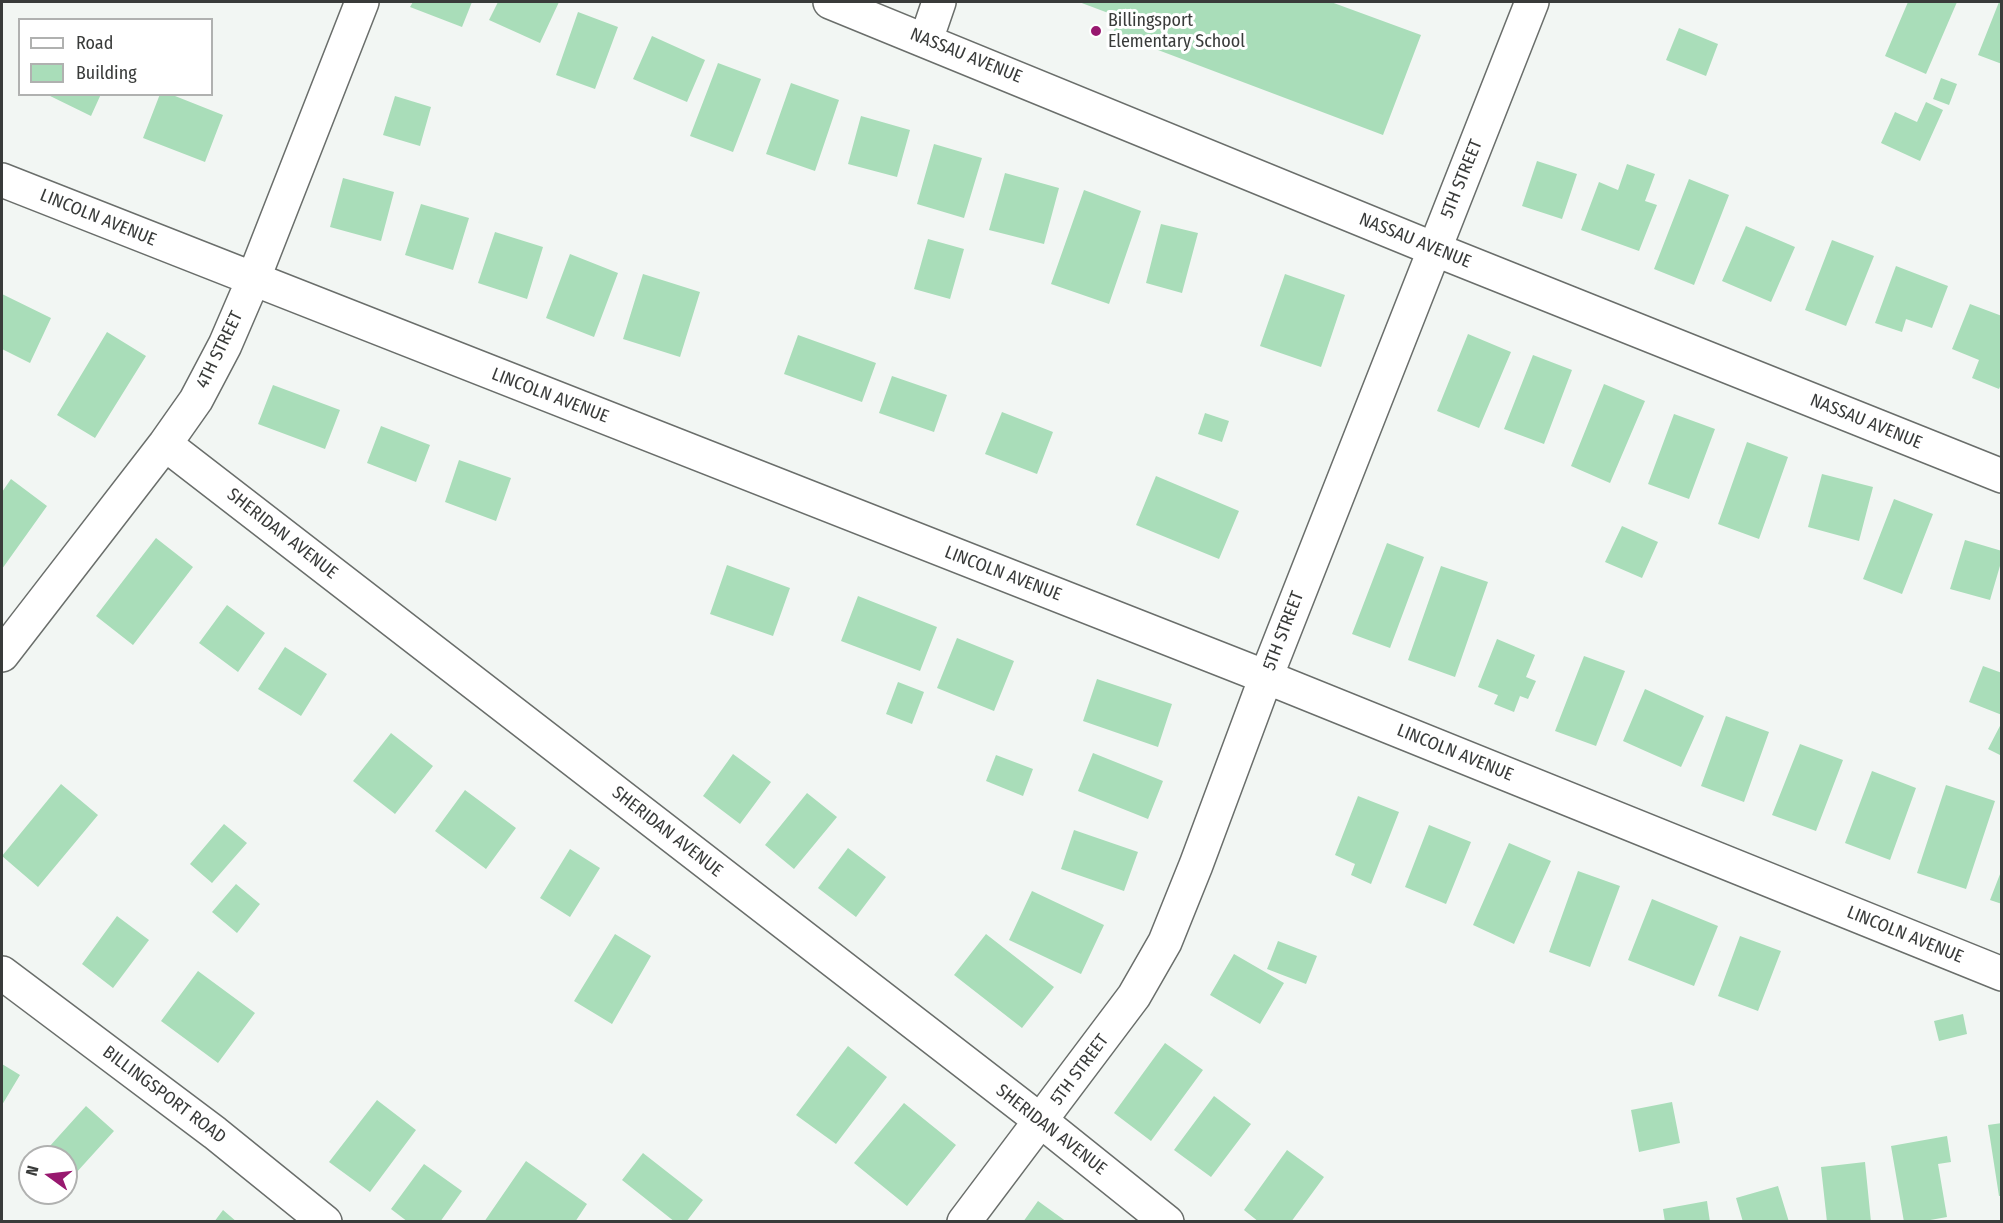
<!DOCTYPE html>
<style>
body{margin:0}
#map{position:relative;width:2003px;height:1223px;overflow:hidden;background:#f2f6f3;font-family:"Fira Sans Condensed",sans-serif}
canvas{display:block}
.frame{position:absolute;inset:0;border:3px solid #393b3a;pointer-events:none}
.legend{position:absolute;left:18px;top:18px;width:195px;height:78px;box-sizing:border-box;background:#fff;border:2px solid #b0b1b0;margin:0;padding:8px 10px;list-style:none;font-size:18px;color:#393b3a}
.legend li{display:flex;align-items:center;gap:12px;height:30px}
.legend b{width:30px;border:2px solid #b0b1b0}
.north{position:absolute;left:18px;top:1145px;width:60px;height:60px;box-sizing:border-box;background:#fff;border:2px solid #b0b1b0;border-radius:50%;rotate:285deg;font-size:16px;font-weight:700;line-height:24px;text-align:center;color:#393b3a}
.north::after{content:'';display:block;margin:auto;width:21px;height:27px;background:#98186f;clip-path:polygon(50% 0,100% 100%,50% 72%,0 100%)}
</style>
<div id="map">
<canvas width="2003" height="1223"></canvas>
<div class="frame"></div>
<ul class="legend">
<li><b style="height:8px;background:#fff"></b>Road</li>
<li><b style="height:16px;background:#a9ddb9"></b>Building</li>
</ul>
<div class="north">N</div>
</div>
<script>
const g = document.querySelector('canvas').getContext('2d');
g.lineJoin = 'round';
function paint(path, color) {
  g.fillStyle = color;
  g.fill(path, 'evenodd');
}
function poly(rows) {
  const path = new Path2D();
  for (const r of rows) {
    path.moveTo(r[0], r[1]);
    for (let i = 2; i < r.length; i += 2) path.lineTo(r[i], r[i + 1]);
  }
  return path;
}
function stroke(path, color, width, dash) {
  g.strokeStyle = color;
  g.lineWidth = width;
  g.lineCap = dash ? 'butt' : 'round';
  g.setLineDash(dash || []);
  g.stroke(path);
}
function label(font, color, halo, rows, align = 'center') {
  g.font = font + ' "Fira Sans Condensed",sans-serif';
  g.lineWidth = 6;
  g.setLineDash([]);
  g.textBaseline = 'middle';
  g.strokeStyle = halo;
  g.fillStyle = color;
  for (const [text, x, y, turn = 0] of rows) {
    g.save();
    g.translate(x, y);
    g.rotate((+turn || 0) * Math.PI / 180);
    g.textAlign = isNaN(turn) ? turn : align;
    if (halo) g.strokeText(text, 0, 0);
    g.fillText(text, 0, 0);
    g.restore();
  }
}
const building = poly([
 [413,2,472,2,462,27,410,7],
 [498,2,559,2,540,43,489,20],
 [1079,2,1331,2,1421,35,1383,135,1113,33,1119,17],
 [1908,2,1957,2,1926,74,1885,56],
 [1999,2,2002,2,2002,64,1978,55],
 [578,12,618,27,595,89,556,75],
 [1679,28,1718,44,1706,76,1666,60],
 [652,36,705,60,687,102,633,79],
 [718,63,761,79,733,152,690,136],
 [1941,78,1957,84,1949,105,1933,99],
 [791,83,839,100,815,171,766,154],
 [46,94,101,94,91,116],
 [160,94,170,94,223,115,205,162,143,138],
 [395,96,431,107,420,146,383,135],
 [1926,102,1943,110,1920,161,1881,143,1895,112,1917,122],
 [861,116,910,130,897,177,848,164],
 [934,144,982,158,964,218,917,204],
 [1537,161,1577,174,1562,219,1522,206],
 [1627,164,1655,174,1645,201,1657,205,1639,251,1581,230,1599,182,1618,190],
 [1005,173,1059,188,1044,244,989,230],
 [343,178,394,192,381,241,330,227],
 [1689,179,1729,195,1694,285,1654,269],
 [1084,190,1141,211,1109,304,1051,284],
 [421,204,469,218,453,270,405,255],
 [1161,224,1198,233,1182,293,1146,283],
 [1746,226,1795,247,1771,302,1722,281],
 [495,232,543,247,527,299,478,283],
 [928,239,964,249,950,299,914,289],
 [1832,240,1874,256,1846,326,1805,310],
 [570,254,618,273,594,337,546,318],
 [1896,266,1948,286,1932,328,1906,319,1902,332,1875,323],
 [643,274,700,292,680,357,623,339],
 [1285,274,1345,295,1321,367,1260,346],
 [2,294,51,318,30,363,2,349],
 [1970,304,2002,316,2002,382,1999,389,1972,378,1979,360,1952,349],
 [107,332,146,356,95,438,57,415],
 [1468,334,1511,352,1479,428,1437,411],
 [798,335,876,363,862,402,784,374],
 [1533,355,1572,370,1544,444,1504,429],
 [892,376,947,395,934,432,879,413],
 [1604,384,1645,401,1610,483,1571,466],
 [273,385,340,410,325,449,258,424],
 [1002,412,1053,432,1037,474,985,454],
 [1205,413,1229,421,1222,442,1198,434],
 [1674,414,1715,429,1689,499,1648,484],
 [381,426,430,445,416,482,367,463],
 [1747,442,1788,457,1759,539,1718,524],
 [459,460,511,478,496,521,445,502],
 [1822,474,1873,487,1859,541,1808,527],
 [1156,476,1239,511,1219,559,1136,525],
 [11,479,47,506,2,569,2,492],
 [1894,499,1933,514,1902,594,1863,579],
 [1622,526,1658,542,1642,578,1605,562],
 [156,538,193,567,133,645,96,616],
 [1965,540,2002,551,2002,559,1990,600,1950,589],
 [1387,543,1424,557,1390,648,1352,634],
 [727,565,790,588,773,636,710,614],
 [1441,566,1488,582,1455,677,1408,660],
 [858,596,937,627,920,671,841,641],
 [227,605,265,633,238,672,199,643],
 [957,638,1014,661,994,711,937,688],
 [1497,639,1535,655,1526,677,1536,681,1528,699,1520,696,1514,712,1494,704,1498,695,1478,687],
 [285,647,327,674,301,716,258,689],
 [1584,656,1625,671,1596,746,1555,731],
 [1983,666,2002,673,2002,715,1969,702],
 [1097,679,1172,704,1158,747,1083,721],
 [898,682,924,692,912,724,886,714],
 [1645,689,1704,716,1681,767,1623,741],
 [1726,716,1769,732,1744,802,1701,786],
 [2002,722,2002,756,1988,749],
 [391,733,433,766,395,814,353,781],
 [1800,744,1843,760,1816,831,1772,815],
 [1093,753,1163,781,1148,819,1078,791],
 [733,754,771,782,740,824,703,796],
 [996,755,1033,769,1023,796,986,781],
 [1872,771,1916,788,1890,860,1845,843],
 [61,784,98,815,38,887,2,856],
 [1946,785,1995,801,1966,889,1917,873],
 [465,790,516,828,486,869,435,831],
 [807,793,837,817,794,869,765,845],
 [1358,796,1399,812,1371,884,1351,875,1355,864,1335,855],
 [224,824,247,843,212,883,190,864],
 [1429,825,1471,842,1446,904,1405,887],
 [1074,830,1138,852,1124,891,1061,869],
 [1509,843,1551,861,1514,944,1473,925],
 [848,848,886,877,856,917,818,888],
 [570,849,600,868,570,917,540,898],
 [2002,869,2002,904,1990,900],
 [1578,871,1620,886,1590,967,1549,952],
 [236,884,260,904,237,933,212,912],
 [1032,891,1104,925,1081,974,1009,940],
 [1652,899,1718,926,1694,986,1628,960],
 [117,916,149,940,113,988,82,964],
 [615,934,651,956,612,1024,574,1001],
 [986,934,1054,987,1022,1028,954,975],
 [1740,936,1781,951,1758,1011,1718,996],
 [1278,941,1317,956,1306,984,1267,969],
 [1234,954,1284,983,1260,1024,1210,995],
 [198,971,255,1013,218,1063,161,1021],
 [1963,1014,1967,1034,1939,1041,1934,1021],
 [1165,1043,1203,1070,1151,1141,1114,1113],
 [848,1046,887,1077,836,1144,796,1115],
 [2,1064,20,1075,2,1105],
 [1214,1096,1251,1124,1211,1177,1174,1150],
 [377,1100,416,1130,370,1192,329,1162],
 [1672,1102,1680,1143,1639,1152,1631,1110],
 [904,1103,956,1145,907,1206,854,1163],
 [86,1106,114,1131,66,1184,66,1157,40,1157],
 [2002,1123,2002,1196,1999,1196,1988,1125],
 [1947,1136,1951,1162,1938,1164,1947,1217,1919,1222,1904,1222,1891,1146],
 [1287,1150,1324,1177,1291,1222,1259,1222,1244,1210],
 [643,1153,703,1200,686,1222,675,1222,622,1180],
 [526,1161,587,1204,575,1222,484,1222],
 [1865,1162,1871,1222,1827,1222,1821,1167],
 [424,1164,462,1191,440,1222,408,1222,391,1209],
 [1778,1186,1789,1222,1743,1222,1736,1198],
 [1038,1201,1067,1222,1023,1222],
 [1707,1201,1710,1222,1665,1222,1663,1209],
 [223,1210,237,1222,214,1222]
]);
const minor = poly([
 [830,2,1434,249,2002,476],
 [926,40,939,2],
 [2,180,1266,677,2002,974],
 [165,444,1041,1121,1167,1222],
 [2,655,165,444,196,400,225,345,253,280,362,2],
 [2,973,215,1133,325,1222],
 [964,1222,1134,996,1165,942,1196,865,1266,677,1532,2]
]);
const markers = [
 [1096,31,6,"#98186f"]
];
const poiNames = [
 ["Billingsport",1108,21],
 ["Elementary School",1108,42]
];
const streetNames = [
 ["NASSAU AVENUE",966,56,22],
 ["5TH STREET",1462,179,-68],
 ["LINCOLN AVENUE",98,218,22],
 ["NASSAU AVENUE",1415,241,22],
 ["4TH STREET",220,350,-64],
 ["LINCOLN AVENUE",550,396,21],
 ["NASSAU AVENUE",1866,422,22],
 ["SHERIDAN AVENUE",282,534,38],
 ["LINCOLN AVENUE",1003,574,21],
 ["5TH STREET",1284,631,-69],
 ["LINCOLN AVENUE",1455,753,22],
 ["SHERIDAN AVENUE",667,832,38],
 ["LINCOLN AVENUE",1905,935,22],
 ["5TH STREET",1080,1070,-53],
 ["BILLINGSPORT ROAD",164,1095,37],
 ["SHERIDAN AVENUE",1051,1130,38]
];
paint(building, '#a9ddb9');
stroke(minor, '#6a6e6b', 36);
stroke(minor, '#fff', 33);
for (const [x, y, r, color] of markers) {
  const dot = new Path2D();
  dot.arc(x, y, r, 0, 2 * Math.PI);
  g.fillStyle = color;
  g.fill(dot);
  stroke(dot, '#fff', 2);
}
label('18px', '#393b3a', '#fff', poiNames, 'left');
label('18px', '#393b3a', '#fff', streetNames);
</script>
